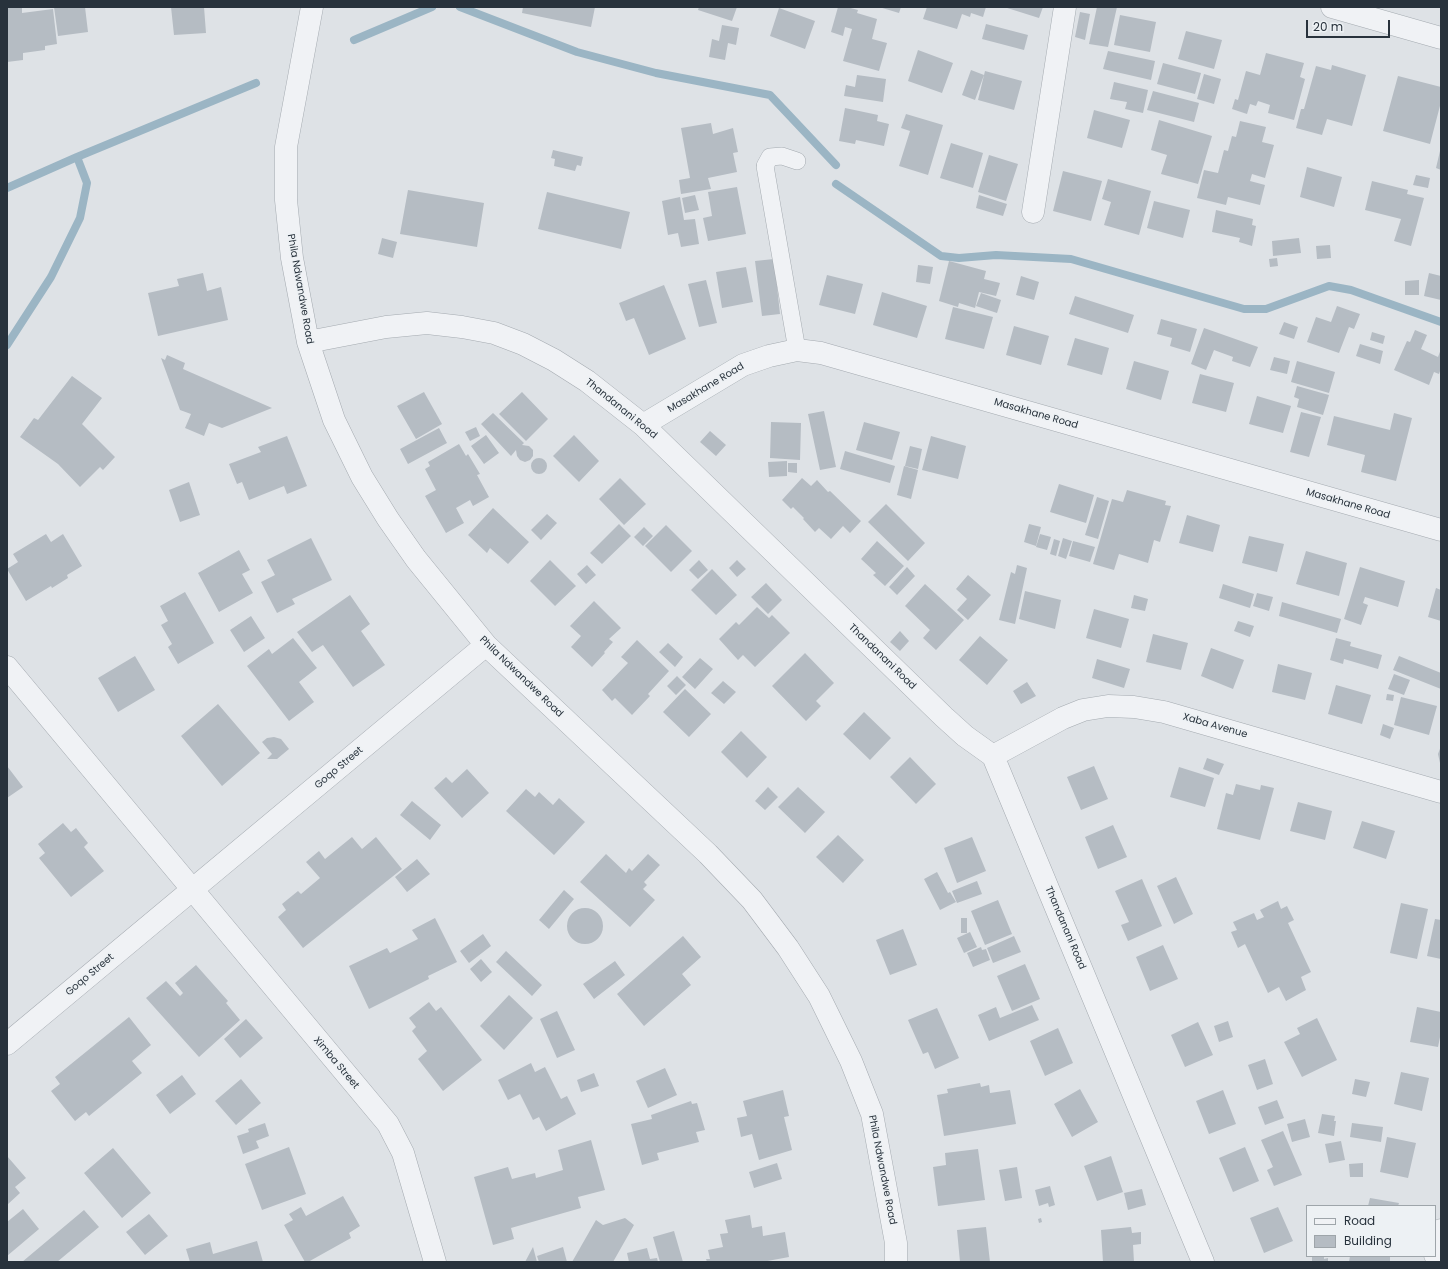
<!DOCTYPE html>
<style>
body{margin:0}
#map{position:relative;width:1448px;height:1269px;overflow:hidden;background:#dee2e6;font-family:Poppins,sans-serif}
canvas{display:block}
.frame{position:absolute;inset:0;border:8px solid #28323c;pointer-events:none}
.legend{position:absolute;left:1306px;top:1205px;width:130px;height:52px;box-sizing:border-box;background:#edf1f4;border:1px solid #9ea5aa;margin:0;padding:5px 7px;list-style:none;font-size:12px;color:#28323c}
.legend li{display:flex;align-items:center;gap:8px;height:20px}
.legend b{width:20px;border:1px solid #9ea5aa}
.scale{position:absolute;left:1306px;top:20px;width:84px;height:18px;box-sizing:border-box;border:2px solid #28323c;border-top:0;padding-left:5px;font-size:12px;line-height:14px;white-space:nowrap;color:#28323c;-webkit-text-stroke:3px #edf1f4;paint-order:stroke}
</style>
<div id="map">
<canvas width="1448" height="1269"></canvas>
<div class="frame"></div>
<ul class="legend">
<li><b style="height:5px;background:#f0f2f5"></b>Road</li>
<li><b style="height:11px;background:#b5bcc3"></b>Building</li>
</ul>
<div class="scale">20 m</div>
</div>
<script>
const g = document.querySelector('canvas').getContext('2d');
g.lineJoin = 'round';
function poly(rows) {
  const path = new Path2D();
  for (const r of rows) {
    if (r.length === 3) {
      path.moveTo(r[0] + r[2], r[1]);
      path.arc(r[0], r[1], r[2], 0, 2 * Math.PI);
      continue;
    }
    path.moveTo(r[0], r[1]);
    for (let i = 2; i < r.length; i += 2) path.lineTo(r[i], r[i + 1]);
  }
  return path;
}
function stroke(path, color, width, dash) {
  g.strokeStyle = color;
  g.lineWidth = width;
  g.lineCap = dash ? 'butt' : 'round';
  g.setLineDash(dash || []);
  g.stroke(path);
}
function paint(path, color) {
  g.fillStyle = color;
  g.fill(path, 'evenodd');
}
function label(font, color, halo, rows, align = 'center') {
  g.font = font + ' Poppins,sans-serif';
  g.lineWidth = 3;
  g.setLineDash([]);
  g.textBaseline = 'middle';
  g.strokeStyle = halo;
  g.fillStyle = color;
  for (const [text, x, y, turn = 0] of rows) {
    g.save();
    g.translate(x, y);
    g.rotate((+turn || 0) * Math.PI / 180);
    g.textAlign = isNaN(turn) ? turn : align;
    if (halo) g.strokeText(text, 0, 0);
    g.fillText(text, 0, 0);
    g.restore();
  }
}
const stream = poly([
 [460,7,577,52,656,73,770,95,836,165],
 [354,40,432,7],
 [836,184,941,256,959,258,996,255,1071,259,1244,309,1266,309,1329,286,1351,290,1441,322],
 [7,188,77,157],
 [7,345,51,277,80,218,87,183,77,157,256,83]
]);
const building = poly([
 [7,7,22,7,22,13,53,9,57,44,45,46,45,50,23,53,23,60,7,62],
 [54,7,85,7,88,32,58,36],
 [171,7,204,7,206,33,174,35],
 [523,7,595,7,591,27,522,13],
 [699,7,737,7,732,21,698,10],
 [838,7,847,7,858,10,857,13,877,19,872,39,887,43,879,71,843,61,852,29,845,27,843,36,831,32],
 [879,7,901,7,899,13],
 [927,7,986,7,983,17,971,13,970,17,962,14,957,29,923,19],
 [1004,7,1043,7,1039,18],
 [1097,7,1117,7,1108,47,1089,44],
 [779,8,815,21,805,49,770,36],
 [1080,12,1090,14,1085,40,1075,37],
 [1120,15,1156,22,1150,52,1114,45],
 [986,24,1028,35,1024,50,982,39],
 [722,25,739,28,736,45,728,43,725,60,709,57,712,39,719,41],
 [1186,31,1222,40,1214,69,1178,59],
 [918,50,953,63,942,93,908,81],
 [1108,51,1155,61,1151,80,1103,69],
 [1266,53,1304,63,1300,77,1305,79,1294,120,1268,113,1270,105,1258,101,1256,106,1250,104,1247,114,1232,109,1235,99,1238,100,1246,71,1260,75],
 [1163,63,1201,73,1195,94,1157,84],
 [1332,65,1366,75,1352,126,1327,119,1322,135,1296,128,1301,109,1304,109,1316,66,1331,70],
 [971,70,984,75,975,100,962,95],
 [985,71,1022,81,1014,110,978,100],
 [1204,74,1221,79,1214,104,1197,99],
 [857,75,886,79,883,102,844,96,846,85,855,87],
 [1398,76,1441,87,1441,102,1430,144,1383,131],
 [1114,82,1148,90,1143,113,1125,109,1127,102,1110,99],
 [1153,91,1199,103,1194,122,1147,110],
 [845,108,878,115,877,121,889,124,884,146,856,140,855,144,839,141],
 [1094,110,1130,120,1122,148,1087,138],
 [906,114,943,125,928,175,899,166,910,131,901,128],
 [1159,120,1212,136,1198,184,1161,174,1167,155,1151,150],
 [1240,121,1266,127,1262,142,1274,145,1265,178,1252,174,1250,181,1265,185,1260,205,1228,197,1226,205,1197,198,1204,170,1218,173,1224,150,1228,151,1232,136,1236,137],
 [711,123,713,134,733,128,738,152,733,153,737,172,708,178,711,189,681,194,679,180,690,178,681,128],
 [951,143,983,153,973,188,940,178],
 [553,150,583,157,581,166,577,165,575,171,554,166,555,159,551,158],
 [1440,151,1441,151,1441,170,1436,168],
 [989,155,1018,164,1006,201,978,192],
 [1307,167,1342,177,1334,207,1300,197],
 [1063,171,1102,181,1091,221,1053,211],
 [1416,175,1430,178,1428,188,1413,185],
 [1108,179,1151,191,1139,235,1104,225,1111,202,1102,199],
 [1372,181,1408,190,1407,194,1424,198,1411,246,1394,241,1401,219,1365,210],
 [737,187,746,234,708,241,703,218,712,216,708,192],
 [408,190,484,203,477,247,400,234],
 [547,192,630,212,621,249,538,229],
 [695,195,699,210,685,213,682,198],
 [979,195,1007,204,1003,216,976,208],
 [680,197,684,220,695,219,699,244,681,247,678,233,668,235,662,201],
 [1154,201,1190,210,1183,238,1147,228],
 [1216,210,1253,219,1252,225,1256,226,1252,246,1239,242,1240,238,1212,232],
 [382,238,397,242,393,258,378,254],
 [1299,238,1301,253,1273,256,1272,241],
 [1330,245,1331,258,1317,259,1316,246],
 [1277,258,1278,266,1270,267,1269,259],
 [774,259,780,314,762,316,755,261],
 [949,261,986,271,984,279,1000,283,996,296,979,292,975,308,959,303,958,307,939,301],
 [918,265,933,267,930,284,916,282],
 [746,267,753,302,722,308,716,272],
 [203,273,207,291,221,287,228,320,158,336,148,293,179,286,177,279],
 [1429,273,1441,276,1441,300,1424,296],
 [827,275,863,284,855,314,819,305],
 [1021,276,1039,282,1034,300,1016,295],
 [706,280,717,323,699,327,688,284],
 [1419,280,1419,295,1405,295,1405,281],
 [664,285,686,339,649,355,634,318,626,321,619,303],
 [882,292,927,306,917,338,873,325],
 [981,293,1001,300,997,313,976,306],
 [1075,296,1134,315,1128,333,1069,314],
 [1337,306,1360,314,1354,329,1349,327,1339,353,1307,342,1316,317,1331,322],
 [953,307,993,317,984,349,945,339],
 [1161,319,1197,329,1190,352,1170,346,1172,338,1157,334],
 [1284,322,1298,327,1294,339,1279,334],
 [1014,326,1049,336,1041,365,1006,355],
 [1204,328,1258,347,1250,367,1232,361,1233,357,1214,350,1206,370,1191,364],
 [1415,330,1427,335,1421,349,1438,357,1441,349,1441,368,1439,374,1434,372,1429,385,1394,370,1407,341,1410,342],
 [1372,332,1385,336,1383,344,1370,340],
 [1075,338,1109,348,1102,375,1067,365],
 [1360,344,1383,351,1380,364,1356,356],
 [167,355,185,363,183,369,272,408,222,428,209,423,204,436,185,428,191,414,180,410,161,358,165,360],
 [1274,357,1290,361,1287,374,1270,370],
 [1134,361,1169,371,1161,400,1126,389],
 [1297,361,1335,372,1329,393,1291,382],
 [1200,374,1234,383,1226,412,1192,403],
 [72,376,102,398,82,424,115,457,103,470,100,467,80,487,58,464,20,437,34,418,38,420],
 [1297,386,1329,395,1323,415,1297,407,1299,399,1294,397],
 [424,392,442,424,416,439,397,406],
 [522,392,548,419,526,441,499,414],
 [1257,396,1291,406,1283,433,1249,424],
 [824,411,836,467,820,470,808,414],
 [1301,412,1321,417,1309,457,1290,452],
 [493,413,524,443,522,445,529,446,533,450,533,456,530,460,525,462,520,460,517,456,516,450,511,456,481,424],
 [1394,413,1412,418,1396,481,1361,472,1365,455,1327,445,1334,416,1390,430],
 [771,422,801,423,800,460,770,458],
 [864,422,900,432,892,460,856,450],
 [476,427,480,436,470,441,465,432],
 [439,428,447,443,408,464,400,449],
 [710,431,726,445,716,456,700,442],
 [486,435,499,453,484,464,471,446],
 [574,435,599,461,579,482,553,456],
 [287,436,307,486,287,494,284,486,249,500,242,482,237,484,229,464,261,452,258,447],
 [931,436,966,446,958,479,922,470],
 [459,444,466,456,468,454,480,474,477,475,489,497,473,506,470,500,456,508,464,523,446,533,425,496,436,490,425,469,430,466,428,462],
 [910,446,922,449,918,469,905,466],
 [845,451,895,466,890,483,840,469],
 [539,466,8],
 [787,461,787,476,769,477,768,462],
 [788,463,797,463,797,473,788,472],
 [904,466,918,470,911,499,897,495],
 [620,478,646,504,624,525,599,499],
 [802,478,811,486,817,480,828,492,830,491,861,521,850,533,843,526,831,539,819,528,815,532,803,519,804,518,793,507,791,509,782,500],
 [189,482,200,515,180,522,169,490],
 [1059,484,1094,495,1086,523,1050,512],
 [1127,490,1166,501,1165,505,1171,506,1160,542,1154,540,1148,563,1119,554,1114,570,1093,564,1112,499,1123,502],
 [1097,497,1109,501,1098,539,1085,535],
 [886,504,925,543,908,561,868,522],
 [493,508,529,542,508,564,490,548,487,553,468,535],
 [547,514,557,523,541,540,531,530],
 [1187,515,1220,525,1213,552,1179,543],
 [619,524,631,536,602,564,590,553],
 [1029,524,1041,527,1036,546,1024,542],
 [666,525,692,551,671,572,645,546],
 [644,527,653,536,643,546,634,537],
 [46,534,51,542,63,534,82,566,67,575,68,578,52,588,51,586,26,601,7,569,18,562,13,554],
 [1040,534,1051,537,1047,550,1036,547],
 [1249,536,1284,544,1277,572,1242,563],
 [311,538,332,580,292,599,295,604,277,613,261,582,275,575,267,560],
 [1063,538,1072,541,1066,559,1058,556],
 [1054,539,1060,541,1056,556,1050,554],
 [877,541,904,566,885,586,873,575,876,573,861,559],
 [1073,541,1095,547,1090,562,1069,556],
 [239,550,250,570,242,574,253,593,219,612,198,573],
 [1306,551,1347,563,1339,596,1296,584],
 [550,560,576,586,555,606,530,581],
 [699,560,708,570,698,579,689,570],
 [737,560,746,569,737,577,729,568],
 [587,565,596,575,586,584,577,574],
 [1017,565,1027,568,1015,624,999,620,1011,572,1015,574],
 [907,567,915,576,897,595,889,587],
 [1360,567,1405,581,1398,607,1365,597,1363,603,1368,605,1361,625,1344,619],
 [712,569,737,595,716,615,691,590],
 [968,575,991,595,968,620,957,610,967,599,956,589],
 [766,583,782,600,768,614,751,597],
 [925,584,964,620,936,650,923,638,930,630,905,606],
 [1223,584,1254,594,1250,608,1219,598],
 [1436,588,1441,590,1441,621,1428,617],
 [1025,591,1061,600,1055,629,1019,619],
 [185,592,214,643,178,664,168,647,172,644,161,625,168,621,160,606],
 [1257,593,1273,597,1269,611,1253,606],
 [350,595,370,624,361,631,385,665,353,687,323,645,312,652,297,632],
 [1134,595,1148,599,1145,611,1131,608],
 [594,601,621,628,609,639,613,642,604,652,605,653,592,667,571,647,581,636,570,626],
 [1282,602,1341,619,1337,633,1279,616],
 [757,607,769,618,772,615,790,633,755,667,743,655,738,660,719,639,736,622,739,625],
 [1094,609,1129,619,1121,648,1086,638],
 [251,616,265,638,244,652,230,630],
 [1238,621,1254,626,1250,637,1234,631],
 [900,631,909,641,900,651,890,642],
 [1153,634,1188,643,1181,670,1146,662],
 [980,636,1008,660,987,685,959,660],
 [293,638,317,668,299,682,314,702,289,721,247,666,269,649,272,654],
 [1336,638,1351,642,1350,646,1382,655,1378,669,1344,659,1343,664,1330,660],
 [637,640,669,671,648,694,650,696,632,715,615,698,612,701,602,690,628,663,621,657],
 [668,643,683,657,675,667,659,652],
 [1211,648,1244,660,1233,689,1201,676],
 [805,653,834,683,816,701,821,706,806,721,772,686],
 [135,656,155,690,118,712,98,678],
 [1399,656,1441,673,1441,689,1393,670],
 [700,658,713,669,695,689,682,677],
 [1097,659,1130,669,1124,688,1092,678],
 [1278,664,1312,673,1305,700,1272,692],
 [1394,674,1410,680,1404,695,1388,689],
 [677,676,686,685,676,695,667,686],
 [723,681,736,692,724,704,711,693],
 [1027,682,1036,696,1021,704,1013,691],
 [1336,685,1371,695,1362,724,1328,714],
 [685,689,711,714,689,737,663,712],
 [1387,694,1394,695,1393,701,1386,700],
 [1401,697,1437,706,1429,735,1394,725],
 [218,704,260,753,222,786,181,736],
 [864,712,891,738,870,760,843,734],
 [1383,724,1394,728,1390,739,1380,735],
 [741,731,767,757,747,778,721,752],
 [274,737,281,739,289,749,277,759,267,759,272,754,262,742,267,738],
 [1441,746,1441,763,1440,763,1438,754],
 [910,757,936,784,916,804,890,777],
 [1207,758,1224,764,1219,775,1203,769],
 [7,766,23,787,7,798],
 [1094,766,1108,799,1081,810,1067,777],
 [1179,767,1214,778,1205,807,1170,797],
 [467,769,489,793,462,818,434,788,446,777,452,783],
 [1236,784,1260,790,1261,785,1274,788,1260,840,1217,829,1226,793,1233,795],
 [768,787,778,797,765,810,755,801],
 [798,787,825,812,805,833,778,807],
 [526,789,535,797,539,792,553,805,559,798,585,822,554,855,506,811],
 [412,801,441,825,430,840,400,815],
 [1298,802,1332,811,1325,840,1290,831],
 [1362,821,1395,831,1386,859,1353,848],
 [63,823,71,832,76,828,88,843,84,847,104,871,71,897,39,858,45,853,38,844],
 [1113,825,1127,857,1098,869,1085,837],
 [838,835,864,860,843,883,816,857],
 [352,837,362,849,376,837,402,869,303,948,278,917,286,910,282,904,298,891,301,894,320,878,306,862,319,851,325,859],
 [972,837,986,871,957,883,944,848],
 [606,854,626,873,629,868,632,871,648,854,660,865,644,882,647,885,643,889,655,900,630,927,580,882],
 [417,859,430,874,407,892,395,877],
 [937,872,948,893,950,892,956,902,940,910,924,879],
 [1176,877,1193,914,1174,924,1157,886],
 [1142,879,1162,926,1128,941,1121,925,1129,922,1115,891],
 [977,881,982,894,957,903,952,891],
 [564,890,574,899,549,929,539,920],
 [998,900,1012,934,985,945,971,911],
 [1278,901,1281,909,1287,906,1294,920,1288,923,1311,972,1301,977,1306,990,1286,1001,1279,987,1268,993,1245,944,1238,948,1231,932,1237,930,1233,922,1254,913,1257,920,1264,917,1260,910],
 [1401,903,1428,909,1417,959,1390,953],
 [585,926,18],
 [435,918,457,962,428,976,429,979,369,1009,349,966,387,948,390,953,418,939,412,930],
 [961,918,967,918,967,933,961,933],
 [1435,919,1441,920,1441,959,1427,956],
 [903,929,917,965,890,975,876,940],
 [970,932,977,947,964,953,957,938],
 [483,934,491,946,469,963,460,951],
 [683,936,701,957,682,974,691,985,644,1026,617,994],
 [1014,936,1021,952,993,963,987,948],
 [1163,945,1178,979,1150,991,1136,957],
 [981,947,982,950,986,949,990,960,973,967,967,953],
 [506,951,542,985,532,996,496,962],
 [481,959,492,972,481,982,470,969],
 [615,961,625,975,594,999,583,984],
 [1025,964,1040,999,1012,1011,997,976],
 [196,965,228,1001,226,1003,240,1020,199,1057,146,998,166,981,180,996,183,993,175,983],
 [509,995,533,1018,504,1050,480,1026],
 [429,1002,436,1011,441,1007,482,1060,443,1091,418,1059,427,1051,412,1031,416,1027,409,1018],
 [1032,1005,1039,1020,989,1041,978,1015,996,1007,1000,1018],
 [1417,1007,1441,1012,1441,1032,1438,1047,1410,1042],
 [937,1008,959,1058,935,1069,928,1052,923,1054,908,1020],
 [557,1011,575,1050,557,1058,540,1019],
 [129,1017,151,1045,132,1061,142,1073,89,1116,86,1112,75,1121,51,1091,60,1084,55,1077],
 [1317,1018,1337,1060,1302,1077,1284,1042,1300,1034,1297,1028],
 [246,1019,263,1038,240,1058,224,1039],
 [1228,1021,1233,1037,1219,1042,1214,1026],
 [1198,1022,1213,1055,1185,1067,1171,1035],
 [1058,1028,1073,1063,1045,1076,1030,1041],
 [1265,1059,1273,1084,1257,1090,1248,1065],
 [531,1063,535,1072,545,1067,561,1099,567,1096,576,1114,546,1131,539,1117,533,1120,520,1094,508,1100,498,1080],
 [665,1068,677,1095,648,1108,636,1081],
 [1401,1072,1429,1078,1422,1111,1394,1104],
 [594,1073,599,1086,581,1092,577,1080],
 [182,1075,196,1094,170,1114,156,1095],
 [241,1079,261,1103,236,1125,215,1101],
 [1355,1079,1370,1082,1366,1097,1352,1094],
 [980,1083,981,1087,989,1085,990,1093,1010,1090,1016,1124,944,1136,937,1095,948,1093,947,1089],
 [1080,1089,1098,1122,1072,1137,1054,1104],
 [783,1090,789,1116,784,1117,792,1150,759,1160,752,1134,741,1137,737,1118,747,1116,743,1101],
 [1223,1090,1236,1124,1209,1134,1196,1101],
 [1277,1100,1284,1118,1265,1125,1258,1107],
 [691,1101,692,1104,697,1103,705,1130,696,1132,699,1142,657,1153,659,1160,642,1165,631,1124,652,1119,651,1115],
 [1322,1114,1335,1116,1334,1121,1336,1121,1334,1136,1318,1133],
 [1305,1119,1310,1137,1292,1142,1287,1124],
 [265,1123,269,1136,256,1141,259,1148,243,1154,237,1136,249,1132,248,1129],
 [1352,1123,1383,1127,1381,1142,1350,1137],
 [1283,1131,1302,1175,1274,1186,1267,1170,1273,1167,1261,1140],
 [1387,1137,1416,1143,1408,1178,1380,1172],
 [591,1140,605,1190,578,1197,581,1208,511,1228,514,1239,493,1245,474,1177,508,1167,512,1179,535,1173,536,1178,563,1170,558,1150],
 [1341,1141,1345,1160,1329,1163,1325,1144],
 [289,1147,306,1194,262,1210,245,1164],
 [1245,1147,1259,1181,1233,1192,1219,1158],
 [113,1148,151,1193,122,1218,84,1173],
 [978,1149,985,1200,938,1206,933,1167,946,1165,945,1153],
 [7,1156,26,1178,15,1187,20,1193,7,1205],
 [1111,1156,1123,1192,1097,1201,1084,1166],
 [777,1163,782,1179,754,1188,749,1172],
 [1363,1163,1363,1177,1350,1177,1349,1164],
 [1017,1167,1022,1198,1005,1201,999,1170],
 [1050,1186,1055,1205,1049,1207,1048,1203,1039,1206,1035,1190],
 [1142,1189,1146,1205,1128,1210,1124,1193],
 [343,1196,360,1226,349,1233,351,1238,308,1262,305,1262,284,1225,293,1220,289,1214,301,1207,306,1216],
 [1370,1198,1399,1203,1398,1206,1368,1206],
 [1278,1207,1293,1241,1264,1253,1250,1218],
 [23,1209,39,1229,7,1256,7,1222],
 [84,1210,99,1227,57,1262,22,1262],
 [149,1214,168,1236,145,1255,126,1232],
 [750,1215,752,1228,762,1226,763,1236,785,1232,789,1257,762,1262,707,1262,706,1259,710,1259,708,1250,723,1247,720,1234,728,1233,725,1220],
 [625,1218,634,1225,613,1262,572,1262,596,1220,603,1225],
 [1041,1218,1042,1222,1039,1223,1038,1219],
 [986,1227,990,1262,960,1262,957,1230],
 [1131,1227,1132,1233,1141,1232,1141,1244,1133,1245,1134,1262,1103,1262,1101,1230],
 [674,1231,683,1262,660,1262,653,1237],
 [257,1241,263,1262,190,1262,186,1249,210,1242,213,1254],
 [533,1247,537,1262,525,1262],
 [563,1247,567,1262,539,1262,537,1256],
 [647,1248,650,1259,657,1258,658,1262,629,1262,627,1253],
 [1312,1256,1324,1256,1324,1259,1328,1258,1328,1262,1312,1262],
 [1350,1256,1390,1257,1390,1262,1349,1262]
]);
const service = poly([
 [797,161,782,156,770,157,765,166,797,350]
]);
const minor = poly([
 [312,7,286,147,286,200,292,258,308,342,334,420,362,477,388,519,416,559,486,645,708,854,752,900,788,948,819,996,851,1061,872,1114,896,1243,896,1262],
 [1033,212,1065,7],
 [308,342,386,327,427,323,462,327,494,333,523,344,554,360,587,381,643,425,944,717,965,736,993,756,1203,1262],
 [643,425,743,365,769,356,797,350,821,353,1441,530],
 [7,667,388,1124,403,1153,435,1262],
 [993,756,1063,718,1083,710,1108,706,1134,707,1164,712,1441,792],
 [7,1044,486,645],
 [1435,1255,1441,1230]
]);
const tertiary = poly([
 [1332,7,1441,38]
]);
const streetNames = [
 ["Phila Ndwandwe Road",300,289,80],
 ["Masakhane Road",706,388,-31],
 ["Thandanani Road",621,409,39],
 ["Masakhane Road",1036,414,16],
 ["Masakhane Road",1348,504,16],
 ["Thandanani Road",882,657,44],
 ["Phila Ndwandwe Road",521,677,44],
 ["Xaba Avenue",1215,726,16],
 ["Goqo Street",339,768,-40],
 ["Thandanani Road",1065,928,67],
 ["Goqo Street",90,975,-40],
 ["Ximba Street",336,1063,50],
 ["Phila Ndwandwe Road",882,1170,79]
];
stroke(stream, '#9bb5c4', 8);
paint(building, '#b5bcc3');
stroke(service, '#a4aab0', 18);
stroke(minor, '#a4aab0', 23);
stroke(tertiary, '#a4aab0', 23);
stroke(service, '#f0f2f5', 17);
stroke(minor, '#f0f2f5', 22);
stroke(tertiary, '#f0f2f5', 22);
label('10px', '#28323c', '#edf1f4', streetNames);
</script>
